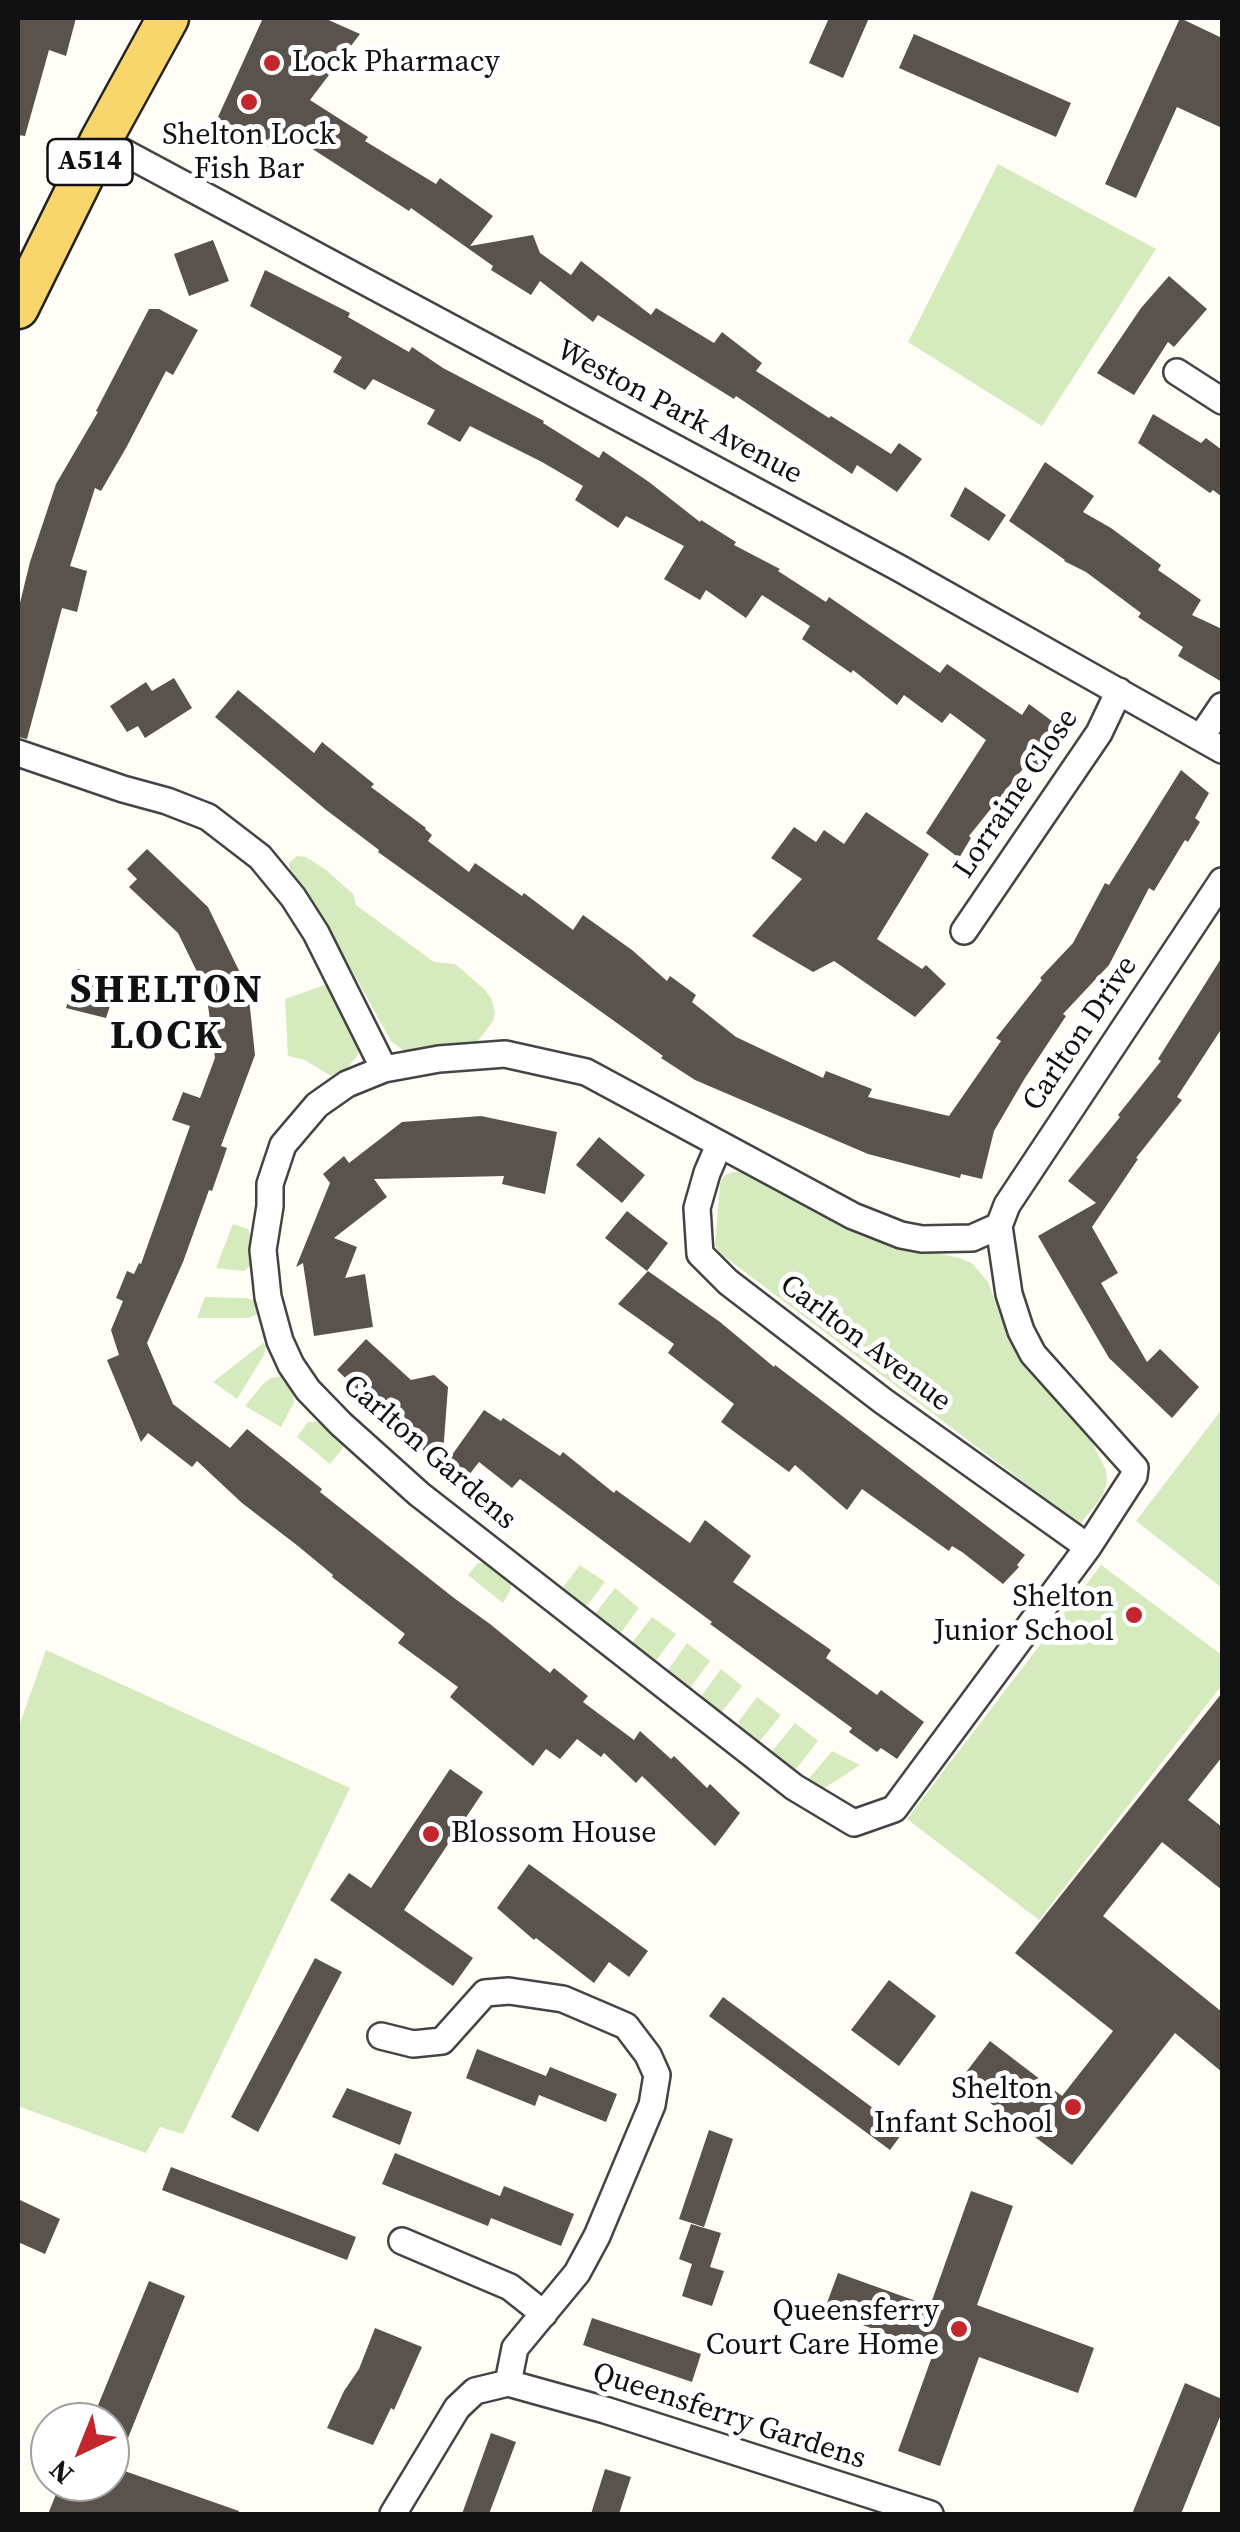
<!DOCTYPE html>
<style>
body{margin:0}
#map{position:relative;width:1240px;height:2532px;overflow:hidden;background:#fffdf5;font-family:"Source Serif 4",serif}
canvas{display:block}
.frame{position:absolute;inset:0;border:20px solid #111;pointer-events:none}
.north{position:absolute;left:30px;top:2402px;width:100px;height:100px;box-sizing:border-box;background:#fff;border:2px solid #a0a0a0;border-radius:50%;rotate:223deg;font-size:28px;font-weight:700;line-height:40px;text-align:center;color:#111}
.north::after{content:'';display:block;margin:auto;width:35px;height:45px;background:#c4262e;clip-path:polygon(50% 0,100% 100%,50% 72%,0 100%)}
</style>
<div id="map">
<canvas width="1240" height="2532"></canvas>
<div class="frame"></div>
<div class="north">N</div>
</div>
<script>
const g = document.querySelector('canvas').getContext('2d');
g.lineJoin = 'round';
function paint(path, color) {
  g.fillStyle = color;
  g.fill(path, 'evenodd');
}
function poly(rows) {
  const path = new Path2D();
  for (const r of rows) {
    path.moveTo(r[0], r[1]);
    for (let i = 2; i < r.length; i += 2) path.lineTo(r[i], r[i + 1]);
  }
  return path;
}
function stroke(path, color, width, dash) {
  g.strokeStyle = color;
  g.lineWidth = width;
  g.lineCap = dash ? 'butt' : 'round';
  g.setLineDash(dash || []);
  g.stroke(path);
}
function label(font, color, halo, rows, align = 'center') {
  g.font = font + ' "Source Serif 4",serif';
  g.lineWidth = 10;
  g.setLineDash([]);
  g.textBaseline = 'middle';
  g.strokeStyle = halo;
  g.fillStyle = color;
  for (const [text, x, y, turn = 0] of rows) {
    g.save();
    g.translate(x, y);
    g.rotate((+turn || 0) * Math.PI / 180);
    g.textAlign = isNaN(turn) ? turn : align;
    if (halo) g.strokeText(text, 0, 0);
    g.fillText(text, 0, 0);
    g.restore();
  }
}
const green = poly([
 [998,164,1156,249,1042,426,908,342],
 [297,856,306,857,326,870,353,894,356,905,434,962,455,964,483,988,491,998,495,1013,493,1021,478,1041,469,1047,412,1050,403,1050,391,1041,321,915,290,875,289,863],
 [327,984,342,1005,357,1037,359,1049,356,1058,347,1068,331,1076,305,1060,288,1056,285,999],
 [734,1172,746,1172,876,1241,960,1258,973,1264,988,1282,1010,1341,1024,1366,1086,1430,1106,1470,1107,1481,1103,1495,1078,1527,1054,1505,721,1254,715,1246,720,1183,725,1175],
 [233,1224,248,1229,250,1235,250,1266,244,1271,216,1268],
 [205,1297,247,1298,255,1301,257,1314,249,1318,197,1318],
 [263,1343,266,1346,264,1355,237,1399,213,1382],
 [281,1376,293,1394,294,1402,281,1427,245,1406,262,1385,271,1378],
 [1222,1409,1222,1588,1136,1521],
 [308,1422,319,1422,341,1441,343,1448,330,1464,297,1437],
 [478,1563,485,1563,511,1583,510,1591,503,1603,468,1575],
 [580,1565,605,1582,588,1604,581,1608,563,1593,563,1587],
 [1101,1565,1222,1655,1222,1685,1039,1920,907,1819],
 [615,1588,639,1608,617,1638,595,1622,595,1614],
 [652,1617,676,1634,654,1663,631,1648,634,1640],
 [687,1643,710,1661,687,1692,666,1673],
 [46,1650,350,1788,183,2134,160,2127,146,2153,18,2106,18,1729],
 [721,1669,742,1686,718,1717,703,1705,702,1695],
 [757,1697,781,1715,756,1746,738,1732,739,1721],
 [795,1723,818,1741,792,1774,768,1756],
 [832,1751,860,1765,820,1791,806,1782]
]);
const building = poly([
 [18,18,76,18,66,56,49,50,25,136,18,135],
 [263,18,324,18,360,34,310,100,368,137,365,141,436,184,440,178,493,216,470,246,533,235,540,253,571,275,581,261,651,315,656,308,714,343,722,332,762,363,756,371,829,418,831,416,891,454,899,443,922,459,897,492,857,465,852,474,736,396,734,399,598,315,593,322,540,281,531,295,491,270,493,266,411,208,409,211,286,132,274,149,223,131,218,117],
 [829,18,869,18,843,78,809,63],
 [1180,18,1222,38,1222,128,1177,107,1136,198,1105,184],
 [914,34,1071,103,1056,137,899,68],
 [213,240,229,281,189,296,174,254],
 [265,270,350,313,348,317,409,352,412,347,443,368,544,421,543,423,599,458,603,451,649,482,700,522,701,520,736,542,734,545,780,569,778,571,826,602,829,597,940,673,947,664,1022,715,1029,704,1068,733,1039,774,1026,765,969,836,971,838,959,858,926,833,986,740,950,713,942,723,904,695,897,705,853,670,851,673,802,639,810,626,762,595,746,618,706,590,700,600,664,579,684,546,626,516,618,528,575,500,583,486,542,462,470,426,460,442,427,424,435,410,373,379,365,390,333,372,342,357,250,306],
 [1169,276,1207,309,1174,347,1168,342,1134,395,1097,373,1141,308],
 [149,309,159,309,198,330,173,375,166,371,126,448,101,491,95,488,70,566,87,571,77,612,62,608,27,739,18,737,18,611,30,562,56,484,98,412,96,411],
 [1153,414,1201,443,1206,438,1222,450,1222,497,1213,490,1210,493,1138,443],
 [1045,462,1094,496,1083,512,1111,528,1161,565,1158,570,1201,600,1192,615,1222,629,1222,682,1178,656,1183,647,1138,617,1141,613,1086,572,1064,561,1065,560,1009,521],
 [965,487,1006,515,989,541,950,516],
 [174,678,192,708,145,738,138,726,127,732,110,706,146,682,152,691],
 [238,690,314,753,322,742,374,784,371,787,426,828,425,829,432,835,428,841,469,872,475,863,522,896,524,893,573,930,583,915,632,950,667,981,670,976,696,995,692,1002,736,1037,823,1078,826,1071,872,1089,868,1097,949,1116,1001,1041,996,1038,1042,980,1040,978,1073,943,1105,883,1109,885,1181,770,1209,793,1195,818,1200,822,1188,842,1185,840,1154,891,1149,888,1109,965,1063,1014,1066,1016,1025,1078,994,1131,982,1179,961,1174,960,1178,868,1154,695,1080,661,1058,663,1056,378,852,379,850,325,809,215,717],
 [866,812,929,854,877,939,922,969,926,965,946,984,915,1017,834,961,813,972,752,936,802,879,771,858,794,827,816,842,824,830,844,844],
 [147,849,208,907,248,989,255,1055,221,1146,227,1148,212,1191,209,1190,183,1262,147,1343,173,1404,230,1448,247,1429,322,1489,320,1492,454,1598,490,1624,550,1673,554,1668,588,1696,583,1702,634,1740,640,1731,671,1759,674,1756,707,1788,710,1784,740,1813,715,1846,642,1776,636,1783,604,1753,601,1757,577,1739,560,1759,546,1749,533,1766,450,1697,458,1687,398,1643,405,1634,332,1577,333,1575,298,1546,242,1503,197,1461,192,1467,148,1433,141,1442,107,1360,119,1355,111,1330,123,1301,116,1298,127,1271,134,1274,139,1263,141,1264,190,1126,172,1120,183,1092,200,1098,215,1058,206,990,178,933,129,887,137,879,127,869],
 [1222,957,1222,1028,1177,1097,1182,1100,1136,1158,1138,1159,1092,1227,1118,1273,1101,1283,1147,1362,1160,1349,1199,1387,1172,1418,1109,1358,1038,1236,1096,1203,1068,1181,1120,1117,1118,1115,1161,1061,1158,1059],
 [78,969,118,982,106,1018,66,1008],
 [481,1116,557,1132,545,1194,502,1184,504,1176,374,1179,387,1197,334,1238,357,1247,345,1278,365,1274,373,1327,314,1336,303,1263,296,1267,330,1183,323,1174,344,1156,349,1163,402,1122],
 [599,1137,645,1175,622,1203,576,1165],
 [627,1211,668,1243,647,1271,605,1238],
 [648,1271,720,1322,774,1367,775,1365,1025,1555,1017,1565,1019,1567,1003,1584,962,1552,952,1546,949,1551,862,1489,847,1510,795,1465,789,1472,721,1422,734,1404,668,1353,674,1344,618,1304],
 [366,1339,411,1380,434,1375,448,1387,442,1467,388,1419,337,1370],
 [484,1410,501,1421,503,1418,560,1456,563,1452,614,1493,616,1490,690,1543,705,1520,751,1556,733,1582,831,1650,826,1658,877,1695,881,1690,924,1722,897,1759,881,1748,877,1752,849,1732,852,1728,710,1624,712,1622,520,1479,512,1488,479,1462,462,1484,442,1469],
 [1222,1693,1222,1757,1188,1800,1222,1827,1222,1890,1162,1842,1103,1916,1222,2012,1222,2072,1175,2033,1072,2165,960,2080,990,2041,1062,2096,1113,2031,1015,1953],
 [450,1769,483,1792,404,1910,473,1958,453,1986,330,1900,349,1873,371,1888],
 [529,1864,648,1951,629,1977,609,1962,594,1983,536,1938,534,1940,497,1908],
 [315,1958,342,1972,258,2132,231,2117],
 [889,1980,936,2016,899,2066,851,2030],
 [723,1997,904,2131,890,2150,709,2016],
 [477,2049,546,2076,550,2067,617,2094,606,2122,539,2095,535,2106,466,2078],
 [347,2088,412,2112,400,2145,332,2117],
 [709,2130,733,2139,704,2227,679,2219],
 [395,2153,500,2196,504,2186,574,2214,561,2246,491,2218,488,2226,382,2184],
 [171,2167,356,2237,347,2260,162,2190],
 [971,2191,1013,2206,977,2305,1094,2348,1078,2393,979,2357,940,2466,898,2451,934,2351,824,2311,838,2273,930,2306],
 [18,2199,60,2219,45,2254,18,2242],
 [691,2224,721,2233,710,2267,724,2271,712,2306,682,2296,692,2264,679,2259],
 [149,2281,185,2296,116,2468,239,2511,238,2514,48,2514,61,2482,110,2482,110,2421,94,2415],
 [592,2318,701,2354,692,2382,583,2345],
 [375,2328,422,2347,394,2410,391,2408,373,2445,327,2428,344,2391,359,2369],
 [1185,2383,1222,2399,1222,2412,1181,2514,1132,2514],
 [491,2433,516,2442,489,2514,462,2514],
 [605,2469,631,2477,619,2514,591,2514]
]);
const street = poly([
 [101,140,899,568,1222,750],
 [1177,372,1222,401],
 [1201,737,1222,706],
 [18,753,123,789,167,801,208,817,260,857,293,897,316,933,384,1069,439,1059,505,1054,586,1072,853,1216,901,1235,922,1239,972,1238,999,1226,1009,1294,1021,1331,1033,1354,1135,1468,1134,1476,1088,1547,894,1809,854,1823,794,1787,419,1494,341,1424,308,1390,291,1365,280,1341,268,1297,263,1250,270,1206,270,1184,283,1145,317,1105,347,1084,384,1069],
 [964,931,1099,733,1119,691],
 [719,1145,707,1173,697,1208,700,1254,728,1282,883,1401,1088,1547],
 [999,1226,1007,1205,1222,881],
 [381,2036,413,2044,442,2041,485,1993,509,1991,563,1999,626,2026,648,2055,657,2075,652,2105,597,2236,577,2273,515,2348,508,2383,475,2391,457,2408,393,2514],
 [402,2241,510,2287,544,2314],
 [508,2383,605,2410,930,2514]
]);
const primary = poly([
 [18,308,101,140,168,18]
]);
const markers = [
 [272,63,10,"#c4262e"],
 [249,102,10,"#c4262e"],
 [1134,1615,10,"#c4262e"],
 [431,1834,10,"#c4262e"],
 [1073,2107,10,"#c4262e"],
 [959,2329,10,"#c4262e"]
];
const shields = [
 [90,162,85]
];
const shieldNames = [
 ["A514",90,162]
];
const poiNames = [
 ["Lock Pharmacy",292,63,"left"],
 ["Shelton Lock",249,136,"center"],
 ["Fish Bar",249,170,"center"],
 ["Shelton",1114,1598],
 ["Junior School",1114,1632],
 ["Blossom House",451,1834,"left"],
 ["Shelton",1053,2090],
 ["Infant School",1053,2124],
 ["Queensferry",939,2312],
 ["Court Care Home",939,2346]
];
const streetNames = [
 ["Weston Park Avenue",679,413,28],
 ["Lorraine Close",1017,794,-56],
 ["Carlton Drive",1081,1034,-56],
 ["Carlton Avenue",865,1344,37],
 ["Carlton Gardens",429,1453,41],
 ["Queensferry Gardens",729,2417,18]
];
const districtNames = [
 ["SHELTON",167,992],
 ["LOCK",167,1038]
];
paint(green, '#d5ebbd');
paint(building, '#5a524d');
stroke(street, '#444', 30);
stroke(primary, '#222', 45);
stroke(street, '#fff', 25);
stroke(primary, '#f9d66b', 40);
for (const [x, y, r, color] of markers) {
  const dot = new Path2D();
  dot.arc(x, y, r, 0, 2 * Math.PI);
  g.fillStyle = color;
  g.fill(dot);
  stroke(dot, '#fff', 4);
}
for (const [x, y, w] of shields) {
  const box = new Path2D();
  box.roundRect(x - w / 2, y - 23, w, 46, 8);
  g.fillStyle = '#fff';
  g.fill(box);
  stroke(box, '#111', 2.5);
}
label('bold 28px', '#111', null, shieldNames);
label('30px', '#111', '#fff', poiNames, 'right');
label('30px', '#111', '#fff', streetNames);
g.letterSpacing = '2.5px';
label('bold 40px', '#111', '#fff', districtNames);
g.letterSpacing = '0px';
</script>
